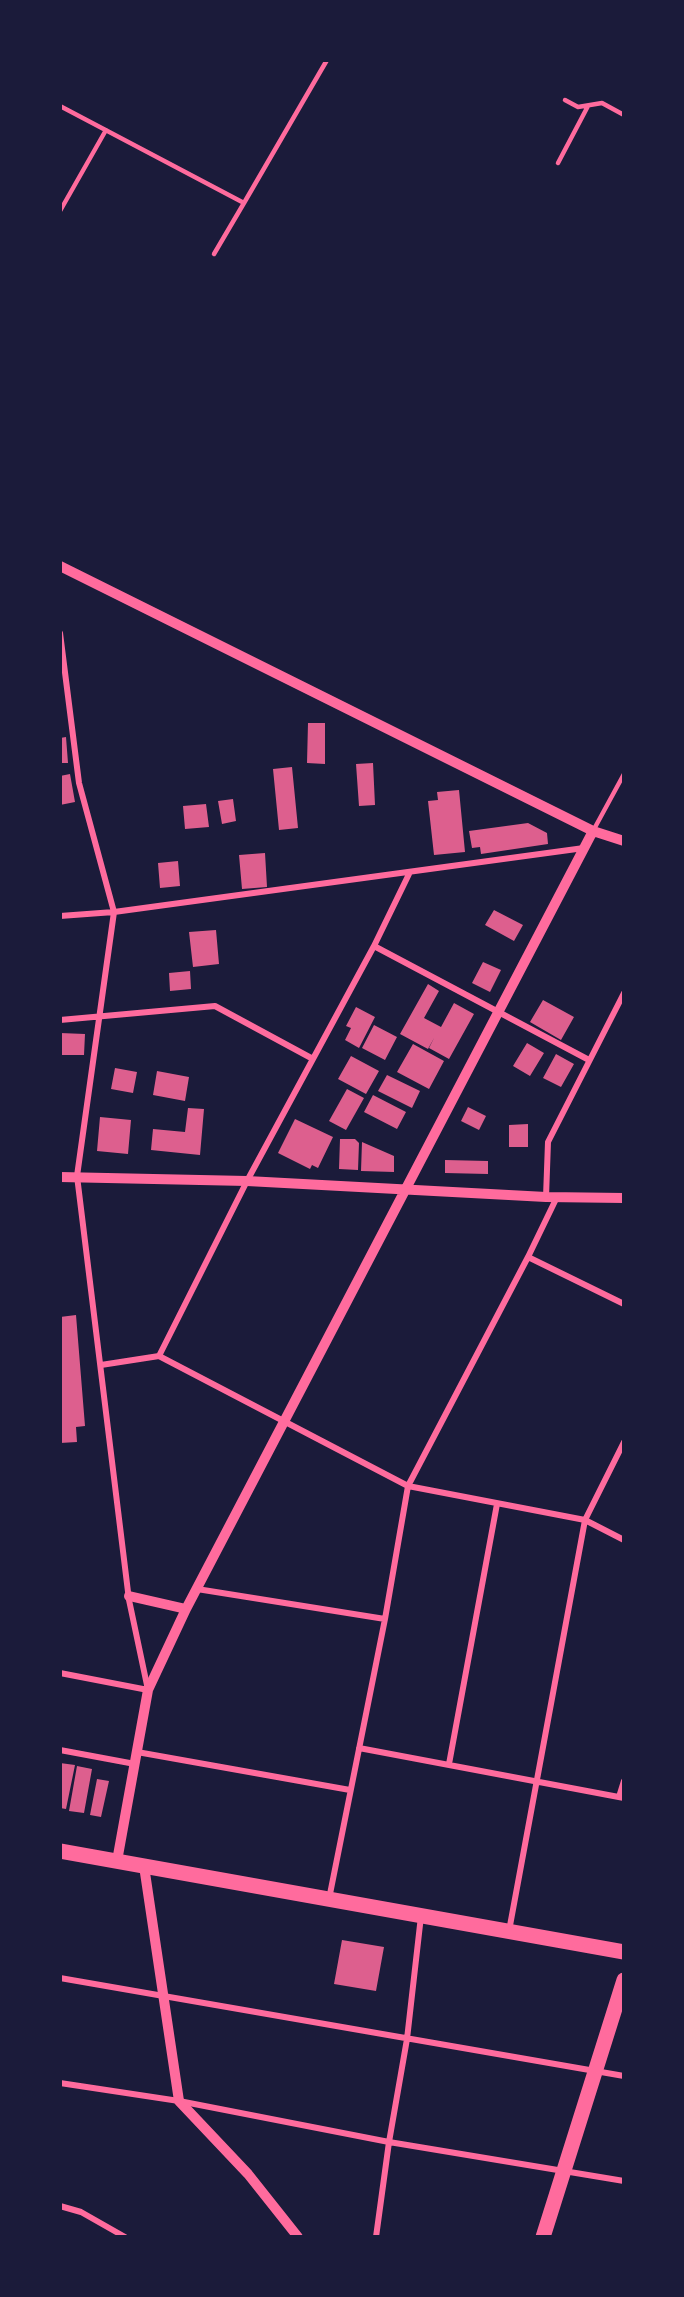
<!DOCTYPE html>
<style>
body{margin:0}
#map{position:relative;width:684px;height:2297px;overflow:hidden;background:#1b1b3a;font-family:"Work Sans",sans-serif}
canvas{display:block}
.frame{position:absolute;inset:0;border:62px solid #1b1b3a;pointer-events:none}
</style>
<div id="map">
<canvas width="684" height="2297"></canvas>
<div class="frame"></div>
</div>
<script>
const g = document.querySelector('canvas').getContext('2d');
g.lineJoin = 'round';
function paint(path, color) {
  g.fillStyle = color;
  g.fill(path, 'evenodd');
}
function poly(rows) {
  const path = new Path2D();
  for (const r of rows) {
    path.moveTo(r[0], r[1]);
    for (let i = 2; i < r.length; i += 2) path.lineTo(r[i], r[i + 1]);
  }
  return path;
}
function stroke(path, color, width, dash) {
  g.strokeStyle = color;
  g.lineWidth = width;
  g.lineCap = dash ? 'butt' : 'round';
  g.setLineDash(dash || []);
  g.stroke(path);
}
const building = poly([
 [308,723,325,723,325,764,307,763],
 [66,737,68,763,60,763,60,738],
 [373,763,375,805,359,806,356,764],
 [292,767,298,828,279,830,273,769],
 [70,774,75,802,60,805,60,776],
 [459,790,465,852,434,855,428,801,438,800,437,792],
 [233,799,236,821,222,824,218,801],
 [206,804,209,827,185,829,183,806],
 [528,823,547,833,548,844,481,854,480,847,472,848,469,831],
 [265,853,267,887,242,889,239,855],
 [178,861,180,886,160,888,158,863],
 [494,910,523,925,514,941,485,925],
 [216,930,219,964,193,967,189,932],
 [483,962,501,970,490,992,472,983],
 [190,971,191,989,170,991,169,973],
 [428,984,439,991,424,1018,441,1027,454,1003,474,1014,449,1059,429,1048,434,1038,428,1049,400,1034],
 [543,1000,574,1017,561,1040,530,1022],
 [356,1007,375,1017,359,1048,345,1040,351,1028,346,1026],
 [374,1025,397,1037,385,1060,362,1048],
 [60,1033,85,1034,84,1055,60,1055],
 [527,1043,544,1053,530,1076,513,1066],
 [413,1044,444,1061,429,1089,397,1072],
 [556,1054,574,1064,561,1087,543,1078],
 [351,1056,379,1071,366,1094,338,1079],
 [115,1068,137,1072,133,1093,111,1089],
 [157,1071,189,1077,185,1101,153,1095],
 [387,1075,420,1091,412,1108,378,1091],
 [347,1089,364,1098,346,1130,329,1121],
 [373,1095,406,1112,397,1129,364,1112],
 [468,1107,486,1116,479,1130,461,1121],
 [188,1108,204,1109,200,1155,151,1150,153,1129,185,1132],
 [100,1117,131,1120,128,1154,97,1151],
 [295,1119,333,1137,318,1168,312,1165,310,1169,278,1153],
 [528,1124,528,1147,509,1147,509,1125],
 [340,1139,355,1139,359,1143,358,1170,339,1169],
 [362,1142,394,1156,394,1172,361,1171],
 [445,1160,488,1161,488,1174,445,1173],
 [76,1315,85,1426,76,1427,77,1442,60,1443,60,1317],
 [60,1763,75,1765,66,1809,60,1808],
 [77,1766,92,1769,84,1813,69,1811],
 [97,1779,109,1781,101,1817,90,1815],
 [342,1940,384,1947,376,1991,334,1984]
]);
const service = poly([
 [565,100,578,107,602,103,624,115],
 [60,106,244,203,327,60],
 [558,163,588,106],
 [60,211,106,130],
 [214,254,244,203],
 [593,831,624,774]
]);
const minor = poly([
 [60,633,79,783,114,912,77,1176,129,1600,148,1690,60,1673],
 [60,916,114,912,584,848],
 [374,946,589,1060],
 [60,1020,215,1006,313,1059],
 [546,1197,548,1142,624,993],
 [528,1257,624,1304],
 [159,1356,247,1181,374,946,409,874],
 [101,1365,159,1356,408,1486,585,1520,624,1540],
 [197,1589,385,1619],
 [359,1748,624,1798],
 [60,1750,135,1764],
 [137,1752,350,1790],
 [449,1764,497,1504],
 [619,1797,624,1781],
 [329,1899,385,1619,408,1486,528,1257,557,1197],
 [509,1931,585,1520,624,1442],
 [60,1978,624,2076],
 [60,2083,179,2101,389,2142,624,2181],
 [60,2206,81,2212,125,2237],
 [376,2237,389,2142,407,2039,421,1916]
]);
const tertiary = poly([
 [60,566,593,831,624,841],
 [60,1177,247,1181,546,1197,624,1198],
 [129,1596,186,1609],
 [117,1861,148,1690,186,1609,593,831],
 [144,1866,179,2101,248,2174,298,2237]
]);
const trunk = poly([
 [60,1851,624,1952],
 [543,2237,624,1980]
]);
paint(building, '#dd5f8e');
stroke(service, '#ff6b9d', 4.5);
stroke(minor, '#ff6b9d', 6);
stroke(tertiary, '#ff6b9d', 10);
stroke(trunk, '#ff6b9d', 15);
</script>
